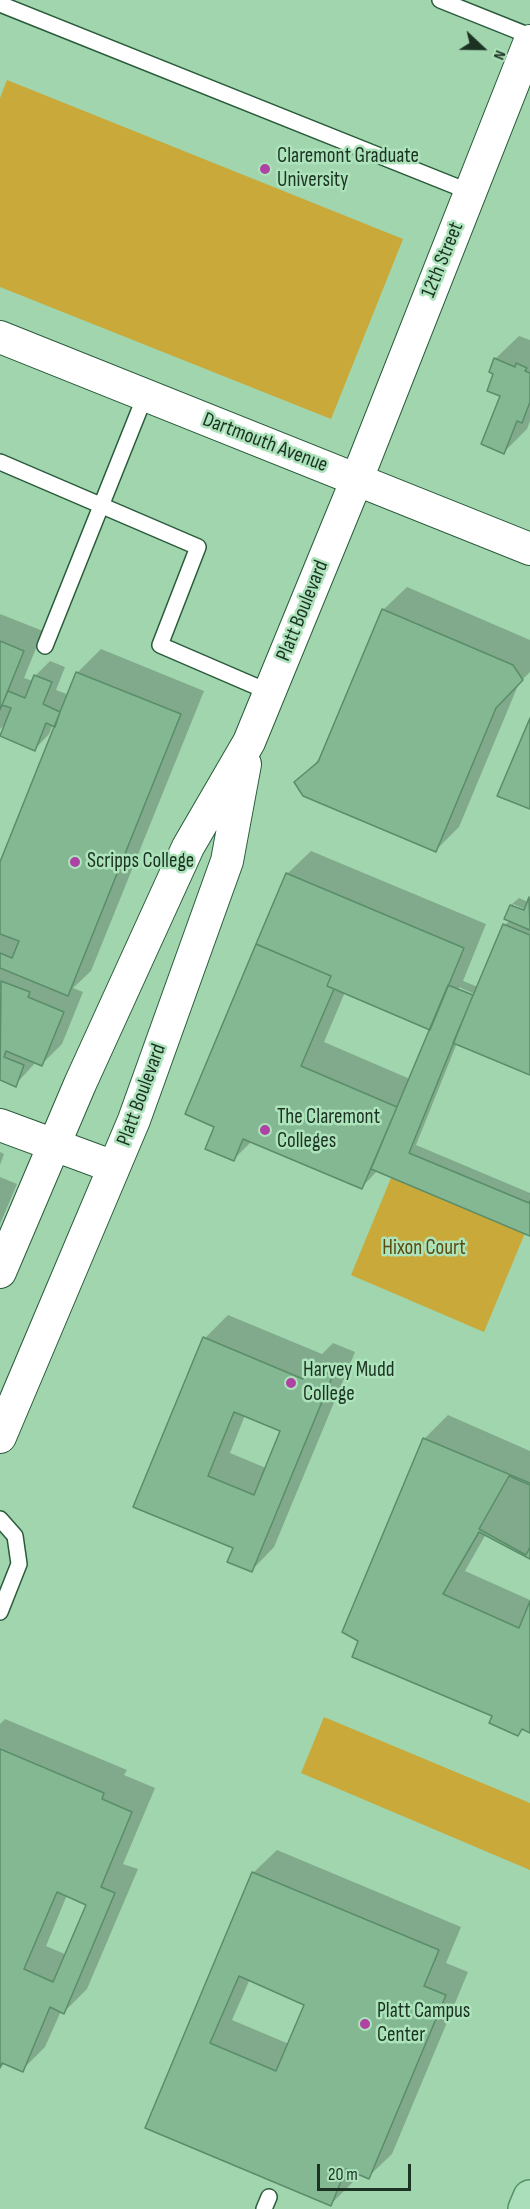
<!DOCTYPE html>
<style>
body{margin:0}
#map{position:relative;width:530px;height:2209px;overflow:hidden;background:#a0d5ae;font-family:"Sofia Sans Condensed",sans-serif}
canvas{display:block}
.north{position:absolute;left:452px;top:18px;width:60px;height:60px;-webkit-text-stroke:4px #ade3bb;paint-order:stroke;rotate:112deg;font-size:16px;font-weight:700;line-height:24px;text-align:center;color:#1c3223}
.north::after{content:'';display:block;margin:auto;width:21px;height:27px;background:#1c3223;clip-path:polygon(50% 0,100% 100%,50% 72%,0 100%)}
.scale{position:absolute;left:317px;top:2164px;width:94px;height:27px;box-sizing:border-box;border:3px solid #1c3223;border-top:0;padding-left:8px;font-size:18px;line-height:21px;white-space:nowrap;color:#1c3223;-webkit-text-stroke:4px #ade3bb;paint-order:stroke}
</style>
<div id="map">
<canvas width="530" height="2209"></canvas>
<div class="north">N</div>
<div class="scale">20 m</div>
</div>
<script>
const g = document.querySelector('canvas').getContext('2d');
g.lineJoin = 'round';
function paint(path, color) {
  g.fillStyle = color;
  g.fill(path, 'evenodd');
}
function poly(rows) {
  const path = new Path2D();
  for (const r of rows) {
    path.moveTo(r[0], r[1]);
    for (let i = 2; i < r.length; i += 2) path.lineTo(r[i], r[i + 1]);
  }
  return path;
}
function stroke(path, color, width, dash) {
  g.strokeStyle = color;
  g.lineWidth = width;
  g.lineCap = dash ? 'butt' : 'round';
  g.setLineDash(dash || []);
  g.stroke(path);
}
function label(font, color, halo, rows, align = 'center') {
  g.font = font + ' "Sofia Sans Condensed",sans-serif';
  g.lineWidth = 5;
  g.setLineDash([]);
  g.textBaseline = 'middle';
  g.strokeStyle = halo;
  g.fillStyle = color;
  for (const [text, x, y, turn = 0] of rows) {
    g.save();
    g.translate(x, y);
    g.rotate((+turn || 0) * Math.PI / 180);
    g.textAlign = isNaN(turn) ? turn : align;
    if (halo) g.strokeText(text, 0, 0);
    g.fillText(text, 0, 0);
    g.restore();
  }
}
const green = poly([
 [7,80,403,239,331,419,0,287,0,98],
 [391,1178,525,1233,484,1332,351,1275],
 [324,1717,530,1803,530,1870,301,1773]
]);
const shadow = poly([
 [519,336,530,340,530,421,527,429,504,452,502,395,495,374,495,359],
 [407,587,530,640,530,672,519,683,459,827,436,850,296,783,321,757,383,610],
 [0,614,43,631,24,678,33,681,35,676,50,661,65,667,56,690,69,695,78,672,101,649,204,691,91,971,73,988,83,992,62,1044,42,1064,36,1062,15,1085,0,1079,0,866,56,726,53,724,49,734,35,749,7,723,0,729],
 [311,851,486,924,463,981,478,987,505,925,510,920,506,918,511,905,519,898,528,902,530,898,530,1073,457,1043,416,1145,530,1193,530,1234,378,1170,362,1187,252,1141,234,1159,216,1126,287,874],
 [513,904,527,910,526,912,513,907],
 [459,987,481,997,480,999,459,991],
 [345,992,431,1029,410,1079,324,1042],
 [0,1152,4,1154,0,1165],
 [0,1177,17,1184,0,1224],
 [228,1315,322,1354,333,1343,355,1352,274,1547,251,1571,234,1548,135,1506,205,1338],
 [245,1415,282,1430,266,1468,230,1453],
 [448,1415,530,1451,530,1558,486,1534,465,1571,530,1600,530,1731,524,1729,518,1734,494,1716,353,1656,424,1439],
 [5,1719,127,1770,124,1775,155,1788,123,1864,138,1869,87,1989,64,2012,61,2011,45,2047,22,2070,5,2063,0,2068,0,1724],
 [67,1895,88,1904,67,1955,46,1946],
 [277,1850,461,1927,446,1963,468,1972,392,2154,368,2177,357,2172,354,2181,331,2204,147,2127,253,1873],
 [250,1979,306,2004,289,2044,232,2020]
]);
const building = poly([
 [494,358,515,367,516,363,527,368,525,371,530,373,530,402,522,423,517,421,504,454,481,444,500,396,487,391,493,374,489,372,494,358],
 [382,609,513,665,523,680,496,708,436,852,303,796,294,782,318,762,382,609],
 [0,641,24,651,0,710,0,641],
 [76,672,181,714,68,996,0,968,0,953,12,958,19,941,0,934,0,862,76,672],
 [34,675,52,682,43,704,60,712,55,727,46,723,35,751,0,736,11,708,2,705,8,691,25,698,34,675],
 [530,718,530,809,497,796,530,718],
 [286,873,464,948,430,1030,327,986,331,976,256,944,286,873],
 [529,897,530,930,504,919,510,905,524,910,529,897],
 [503,924,530,935,530,1075,453,1043,503,924],
 [256,944,331,976,327,986,334,989,301,1066,397,1107,362,1189,243,1139,234,1161,205,1149,214,1127,185,1114,256,944],
 [1,981,30,992,28,997,64,1012,42,1066,6,1051,4,1057,24,1065,16,1087,0,1080,1,981],
 [448,985,473,995,409,1153,529,1203,530,1201,530,1236,371,1169,448,985],
 [203,1337,303,1379,308,1365,333,1375,252,1572,227,1562,233,1548,133,1507,203,1337],
 [234,1412,280,1431,254,1495,208,1476,234,1412],
 [423,1438,530,1483,530,1559,479,1532,443,1594,519,1628,530,1601,530,1733,522,1729,518,1736,489,1723,492,1716,352,1657,358,1641,342,1632,423,1438],
 [509,1476,530,1485,530,1547,526,1555,479,1529,509,1476],
 [0,1749,104,1793,102,1799,132,1812,101,1887,115,1893,64,2014,50,2007,23,2072,2,2063,0,2068,0,1749],
 [57,1892,86,1905,53,1982,24,1969,57,1892],
 [252,1872,439,1950,424,1986,446,1995,369,2179,346,2169,331,2206,145,2128,252,1872],
 [239,1976,304,2005,276,2071,210,2043,239,1976]
]);
const lane = poly([
 [440,0,530,36],
 [0,4,470,192],
 [0,462,198,547,160,645,269,692],
 [45,646,145,396],
 [0,1519,15,1536,19,1564,0,1612],
 [264,2209,269,2197]
]);
const street = poly([
 [0,337,530,549],
 [0,1125,114,1167],
 [0,1272,80,1084,188,847,249,742,357,479,530,41],
 [0,1437,134,1120,227,861,245,764]
]);
const primary = poly([
 [525,2209,530,2197]
]);
const markers = [
 [265,169,6,"#af43a3"],
 [75,862,6,"#af43a3"],
 [265,1130,6,"#af43a3"],
 [291,1383,6,"#af43a3"],
 [365,2024,6,"#af43a3"]
];
const poiNames = [
 ["Claremont Graduate",277,157],
 ["University",277,181],
 ["Scripps College",87,862],
 ["The Claremont",277,1118],
 ["Colleges",277,1142],
 ["Harvey Mudd",303,1371],
 ["College",303,1395],
 ["Platt Campus",377,2012],
 ["Center",377,2036]
];
const streetNames = [
 ["12th Street",443,260,-68],
 ["Dartmouth Avenue",265,443,21],
 ["Platt Boulevard",303,611,-68],
 ["Platt Boulevard",142,1095,-70]
];
const parkNames = [
 ["Hixon Court",424,1249]
];
paint(green, '#c9a939');
paint(shadow, '#0003');
paint(building, '#84b892');
stroke(building, '#5a8d69', 1.5);
stroke(lane, '#295c3a', 18);
stroke(street, '#295c3a', 34);
stroke(primary, '#549367', 36);
stroke(lane, '#fff', 15);
stroke(street, '#fff', 32);
stroke(primary, '#aaddba', 33);
for (const [x, y, r, color] of markers) {
  const dot = new Path2D();
  dot.arc(x, y, r, 0, 2 * Math.PI);
  g.fillStyle = color;
  g.fill(dot);
  stroke(dot, '#ade3bb', 2);
}
label('21px', '#1c3223', '#ade3bb', poiNames, 'left');
label('21px', '#1c3223', '#ade3bb', streetNames);
label('21px', '#5b4a0e', '#ade3bb', parkNames);
</script>
